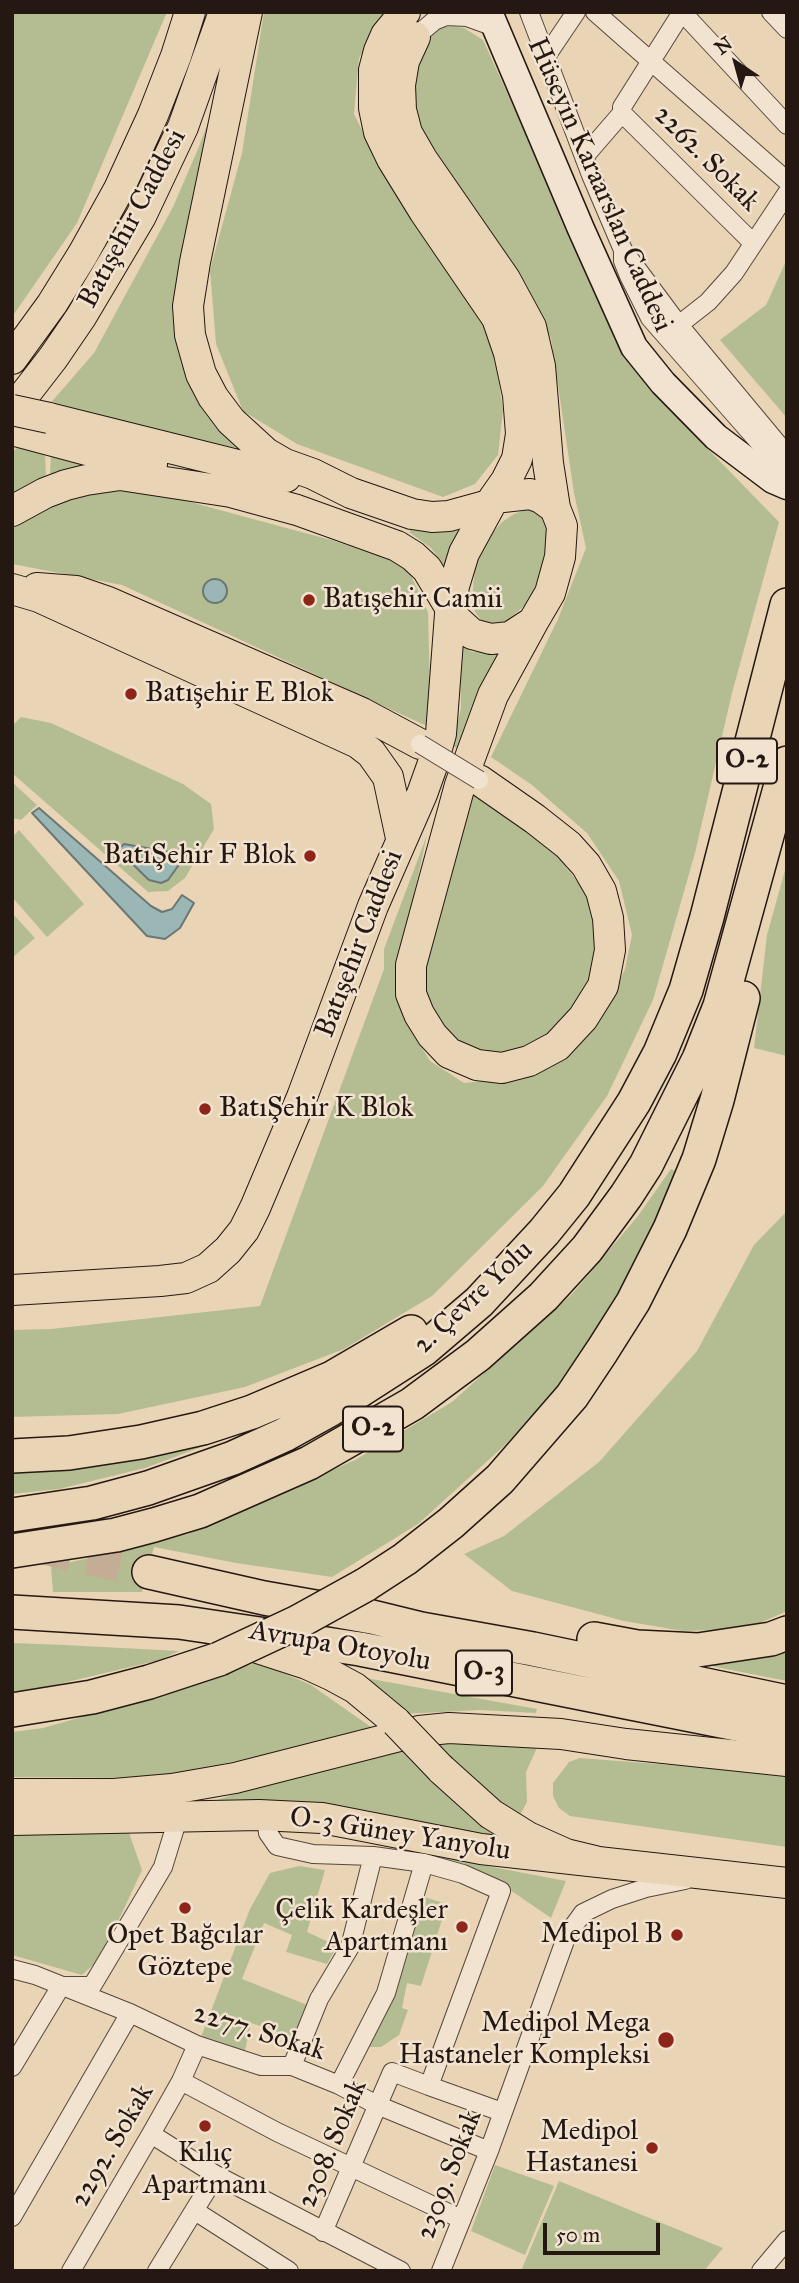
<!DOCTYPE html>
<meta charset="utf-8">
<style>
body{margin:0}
#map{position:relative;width:799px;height:2283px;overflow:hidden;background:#ead4b6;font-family:"IM FELL Great Primer",serif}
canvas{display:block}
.frame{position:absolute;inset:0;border:14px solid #251812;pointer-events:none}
.north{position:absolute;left:701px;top:28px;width:70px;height:70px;-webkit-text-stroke:5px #f1e3d0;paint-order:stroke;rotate:324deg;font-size:19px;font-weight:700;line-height:28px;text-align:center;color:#251812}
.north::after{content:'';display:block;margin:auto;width:24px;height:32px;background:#251812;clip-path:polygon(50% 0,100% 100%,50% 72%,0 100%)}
.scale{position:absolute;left:543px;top:2223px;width:117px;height:32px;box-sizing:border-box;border:4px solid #251812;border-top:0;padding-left:9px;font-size:21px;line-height:24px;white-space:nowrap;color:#251812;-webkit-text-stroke:5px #f1e3d0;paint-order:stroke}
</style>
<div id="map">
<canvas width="799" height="2283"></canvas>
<div class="frame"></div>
<div class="north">N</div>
<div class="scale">50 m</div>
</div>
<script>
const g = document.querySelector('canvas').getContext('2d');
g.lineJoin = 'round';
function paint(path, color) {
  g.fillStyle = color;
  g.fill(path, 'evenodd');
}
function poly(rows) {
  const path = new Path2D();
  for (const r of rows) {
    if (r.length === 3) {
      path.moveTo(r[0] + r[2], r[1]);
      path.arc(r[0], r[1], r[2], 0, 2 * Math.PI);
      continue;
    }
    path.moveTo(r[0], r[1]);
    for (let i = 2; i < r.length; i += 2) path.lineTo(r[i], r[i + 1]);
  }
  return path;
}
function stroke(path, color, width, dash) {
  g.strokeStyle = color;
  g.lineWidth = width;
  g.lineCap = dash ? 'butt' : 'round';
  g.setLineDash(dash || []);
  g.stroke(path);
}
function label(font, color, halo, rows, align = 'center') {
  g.font = font + ' "IM FELL Great Primer",serif';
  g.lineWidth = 5;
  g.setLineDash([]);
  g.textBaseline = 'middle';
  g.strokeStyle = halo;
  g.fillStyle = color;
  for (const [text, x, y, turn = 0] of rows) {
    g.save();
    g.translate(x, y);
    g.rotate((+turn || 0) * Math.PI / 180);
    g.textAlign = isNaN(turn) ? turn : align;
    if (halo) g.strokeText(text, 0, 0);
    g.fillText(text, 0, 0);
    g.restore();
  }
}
const green = poly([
 [12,12,167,12,77,223,12,317],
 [264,12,386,12,359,58,354,114,382,171,493,341,503,410,498,455,475,484,443,497,297,444,243,411,216,344,210,270,242,153],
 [454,26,464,28,483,40,628,358,707,448,779,522,732,693,695,853,653,1000,607,1096,543,1186,432,1296,344,1349,245,1387,118,1414,12,1417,12,1330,51,1329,260,1306,384,969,384,949,427,835,399,963,403,1017,430,1061,464,1083,515,1078,607,1007,625,969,632,935,619,881,587,833,532,785,491,757,558,619,586,548,574,493,551,338,515,267,424,134,411,97,415,66,429,36,442,27],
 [219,93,175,305,178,350,190,383,208,414,237,448,48,406,94,353,173,207,198,149],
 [787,259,787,418,720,340,766,305],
 [18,446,45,452,46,480,12,497,12,453],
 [51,452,93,465,50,476],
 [127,485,331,540,406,565,428,612,431,728,122,585,12,564,12,527,49,503],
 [530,508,547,520,552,546,533,598,506,622,493,625,484,624,475,612,472,598,475,568,479,556,490,536,502,522,514,514],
 [411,529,423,531,458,531,448,554,445,567,431,548,409,532],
 [460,644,472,652,503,651,459,749,452,746,461,708],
 [21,717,51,723,183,784,211,804,214,829,185,878,168,891,148,892,12,773,12,726],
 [12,782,37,805,21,820,12,818],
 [471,792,552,849,583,889,595,915,598,943,586,989,563,1021,539,1046,514,1055,456,1047,422,997,429,951],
 [19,830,84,904,47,937,12,897,12,837],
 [787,863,787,1056,754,1048,767,935],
 [12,913,35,938,12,958],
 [671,1169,681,1173,644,1248,605,1318,561,1383,505,1445,418,1524,332,1577,236,1563,154,1547,142,1592,53,1592,51,1567,188,1534,355,1460,452,1402,572,1294,638,1216],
 [787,1211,787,1611,746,1629,683,1631,624,1621,512,1591,464,1554,504,1536,599,1462,697,1351,754,1245],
 [271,1415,220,1440,145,1468,59,1489,12,1494,12,1465],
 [787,1642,787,1681,691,1662],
 [12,1643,65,1645,179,1651,160,1660,12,1695],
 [258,1662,311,1685,371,1727,265,1755,155,1778,12,1777,12,1732,43,1728,183,1688],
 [360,1677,537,1709,536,1713,479,1710,403,1714],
 [431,1739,540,1741,526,1772,527,1802,520,1815,482,1791],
 [402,1747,508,1839,430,1826,321,1803,201,1805,311,1770],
 [580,1758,697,1767,787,1777,787,1847,570,1816,559,1808,553,1796,553,1783,569,1762],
 [12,1822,128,1830,142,1870,101,1958,82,1975,12,1955],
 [419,1853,566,1881,551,1918,497,1881],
 [299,1866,325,1870,307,1932,337,1946,327,1964,286,1952,292,1935,264,1923,242,1979,310,2006,298,2039,251,2023,244,2055,201,2037,250,1909,270,1873],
 [424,1897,447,1904,421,1986,407,1983,402,2008,408,2010,399,2035,381,2047,365,2047],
 [495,2165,554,2186,525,2255,471,2231],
 [559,2181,723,2248,704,2271,521,2271]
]);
const water = poly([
 [215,591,12],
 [39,808,151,906,162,912,172,909,182,895,194,903,180,928,165,939,147,936,32,813,39,808],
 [124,844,186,855,168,880,161,883,149,880,118,850,124,844]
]);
const motorwayTunnel = poly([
 [39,1547,149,1572]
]);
const minor = poly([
 [529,12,591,175,623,250,678,324,787,455],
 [595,12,787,181],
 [682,12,787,125],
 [771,12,787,29],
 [415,37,434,21,446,16,467,17,495,27],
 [547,55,576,12],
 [622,113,753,243],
 [584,157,622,113,622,107,682,12],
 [623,253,623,261,629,276,650,318,787,474],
 [671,331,708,302,734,273,787,193],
 [266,1816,268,1833,277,1846,313,1854,373,1856,424,1863,463,1874,501,1891,429,2086,392,2072,323,2232],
 [12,1969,35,1975,130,2013,197,2045,261,2066,292,2066,339,2085,377,2105,489,2151],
 [292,2066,319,1999,350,1947,373,1856],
 [12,2067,61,1986,92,1986,163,1867,178,1818],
 [181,2081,277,2132,461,2219],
 [339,2085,386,1993,424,1863],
 [429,2086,502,2112],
 [151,2134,216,2175,401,2271],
 [195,2211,289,2271],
 [12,2217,130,2013],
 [71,2271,151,2134,181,2081,197,2045],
 [157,2271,216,2175],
 [441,2271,489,2151,567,1935,583,1913,612,1899,646,1888,685,1880],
 [761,2271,787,2240]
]);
const secondary = poly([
 [489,12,581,229,634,347,663,383,716,437,773,480,787,486]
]);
const primary = poly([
 [415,37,404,61,400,85,401,110,407,133,422,159,505,279,531,327,540,366,548,463,555,508,562,526,560,557,550,593,533,622,510,637,491,639,472,634,450,614],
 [494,498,530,494,541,498,555,508],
 [37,588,76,591,108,602,362,713,420,744],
 [12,589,39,597,98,624,358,743,371,753,388,777,401,838],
 [479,780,535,819,568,845,586,865,601,891,608,918,610,950,603,986,583,1018,557,1046,529,1061,502,1068,477,1065,449,1053,432,1035,419,1014,411,994,411,965,460,785,493,695,533,622],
 [12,1290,160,1281,186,1278,208,1268,228,1250,244,1230,255,1208,302,1097,373,906,422,794,432,766,441,734,450,614,454,586,464,553,494,498,506,481,517,459,521,434,518,395,509,353,497,318,424,211,392,159,379,132,374,108,374,70,379,51,386,35,405,12],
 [12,1820,259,1815,322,1818,481,1849,787,1883]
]);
const trunk = poly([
 [247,12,195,262,188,306,190,335,201,374,213,397,231,421,266,453,285,464,313,474,351,493,412,514,432,517,449,516,489,505],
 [12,359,52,304,83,254,119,189,153,115,176,56,190,12],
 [12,411,53,358,81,317,141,216,183,127,224,12],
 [49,418,286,477],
 [12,430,98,453,152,464],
 [12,511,45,493,66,485,86,480,120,475,231,492,297,510,397,546,413,556,427,569,451,609],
 [233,1640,307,1664,331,1675,355,1688,396,1722],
 [441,1769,491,1814,528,1837,566,1854,595,1861],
 [12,1794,114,1794,172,1789,235,1778,419,1731,449,1728,561,1734,626,1744,787,1761]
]);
const motorway = poly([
 [12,1456,69,1453,141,1442,203,1428,252,1412,332,1378,411,1332],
 [12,1515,92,1503,148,1488,233,1458,284,1435,329,1410,424,1349,479,1302,544,1232,574,1195,634,1102,660,1053,686,990,707,917,787,605],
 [12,1551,116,1535,154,1525,200,1511,309,1463,412,1404,478,1355,543,1297,587,1249,626,1196,646,1165,699,1059,720,1006,787,763],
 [149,1572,264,1598,372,1617,421,1629,533,1649,787,1702],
 [365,1585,405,1559,451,1523,500,1479,572,1396,602,1351,633,1302,670,1229,699,1159,717,1100,743,998],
 [12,1612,179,1622,360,1649,787,1734],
 [594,1639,637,1647,698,1650,771,1639,787,1633],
 [12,1710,92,1697,149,1682,219,1659]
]);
const minorBridge = poly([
 [420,744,479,780]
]);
const trunkBridge = poly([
 [12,410,49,418],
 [396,1722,441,1769]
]);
const motorwayBridge = poly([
 [219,1659,298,1622,365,1585]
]);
const markers = [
 [309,600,7,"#8f2418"],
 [131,694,7,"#8f2418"],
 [310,856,7,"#8f2418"],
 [205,1109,7,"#8f2418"],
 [185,1908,7,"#8f2418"],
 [462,1927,7,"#8f2418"],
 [677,1935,7,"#8f2418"],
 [666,2040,9,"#8f2418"],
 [205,2126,7,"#8f2418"],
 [652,2148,7,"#8f2418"]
];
const shields = [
 [747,761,60],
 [373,1429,60],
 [484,1673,56]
];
const shieldNames = [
 ["O-2",747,761],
 ["O-2",373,1429],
 ["O-3",484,1673]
];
const streetNames = [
 ["2262. Sokak",706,159,45],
 ["Hüseyin Karaarslan Caddesi",599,185,66],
 ["Batışehir Caddesi",133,219,-62],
 ["Batışehir Caddesi",360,944,-69],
 ["2. Çevre Yolu",474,1298,-43],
 ["Avrupa Otoyolu",340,1647,10],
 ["O-3 Güney Yanyolu",400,1835,9],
 ["2277. Sokak",259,2033,17],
 ["2308. Sokak",333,2144,-67],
 ["2292. Sokak",113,2146,-60],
 ["2309. Sokak",450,2175,-69]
];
const poiNames = [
 ["Batışehir Camii",323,600,"left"],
 ["Batışehir E Blok",145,694,"left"],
 ["BatıŞehir F Blok",296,856],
 ["BatıŞehir K Blok",219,1109,"left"],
 ["Çelik Kardeşler",448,1911],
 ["Apartmanı",448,1943],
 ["Medipol B",663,1935],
 ["Opet Bağcılar",185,1936,"center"],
 ["Göztepe",185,1968,"center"],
 ["Medipol Mega",650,2024],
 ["Hastaneler Kompleksi",650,2056],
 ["Medipol",638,2132],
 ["Hastanesi",638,2164],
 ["Kılıç",205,2154,"center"],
 ["Apartmanı",205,2186,"center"]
];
paint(green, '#b4bd91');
paint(water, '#9ab7b5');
stroke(water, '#6b7774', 2);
stroke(motorwayTunnel, '#c3ae95', 33, [33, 17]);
stroke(minor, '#56473b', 20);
stroke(secondary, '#251812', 29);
stroke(primary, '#251812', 32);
stroke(trunk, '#251812', 32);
stroke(motorway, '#251812', 36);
stroke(minor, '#f1e3d0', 18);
stroke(secondary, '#f1e3d0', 26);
stroke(primary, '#ead4b6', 30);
stroke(trunk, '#ead4b6', 30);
stroke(motorway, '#ead4b6', 33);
stroke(minorBridge, '#56473b', 20, []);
stroke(trunkBridge, '#251812', 32, []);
stroke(motorwayBridge, '#251812', 36, []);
stroke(minorBridge, '#f1e3d0', 18);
stroke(trunkBridge, '#ead4b6', 30);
stroke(motorwayBridge, '#ead4b6', 33);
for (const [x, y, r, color] of markers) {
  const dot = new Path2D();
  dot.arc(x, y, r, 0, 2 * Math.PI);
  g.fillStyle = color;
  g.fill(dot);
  stroke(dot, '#f1e3d0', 2.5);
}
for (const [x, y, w] of shields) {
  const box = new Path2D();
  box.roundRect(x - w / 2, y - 22.5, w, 45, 5);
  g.fillStyle = '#f1e3d0';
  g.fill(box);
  stroke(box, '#251812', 2);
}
label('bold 26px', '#251812', null, shieldNames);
label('28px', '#251812', '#f1e3d0', streetNames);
label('28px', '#251812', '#f1e3d0', poiNames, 'right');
</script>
